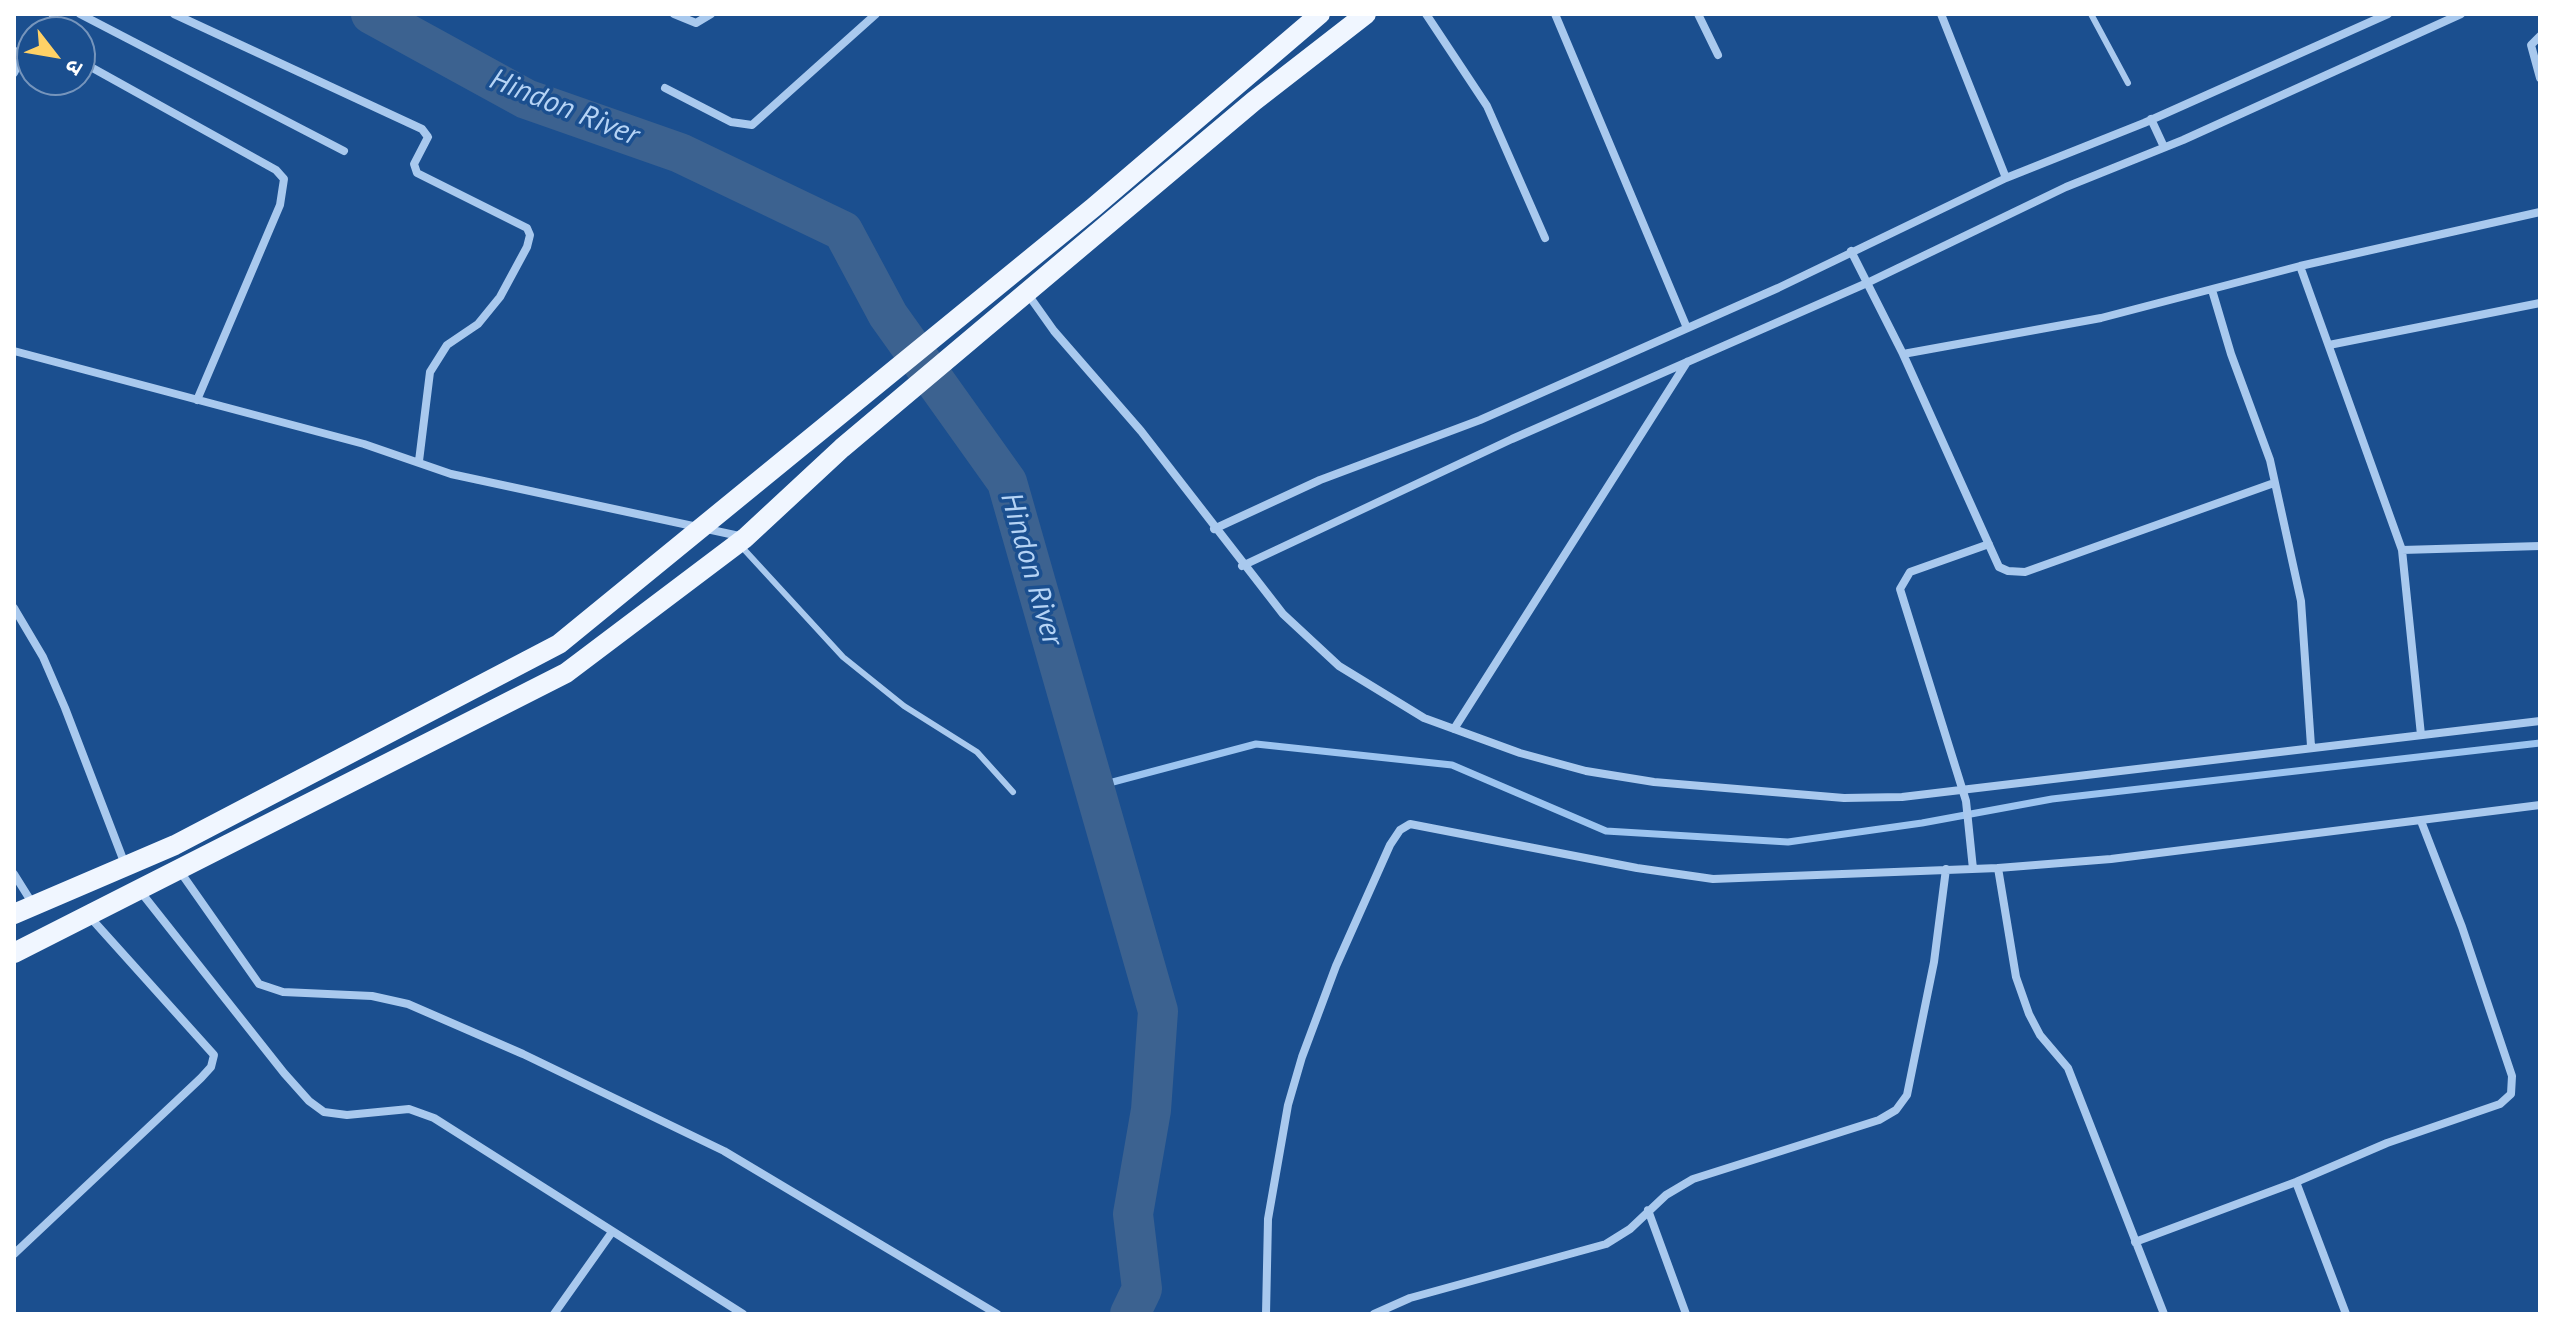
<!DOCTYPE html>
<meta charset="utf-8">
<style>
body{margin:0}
#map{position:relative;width:2554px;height:1328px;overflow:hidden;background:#1b4f8f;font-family:"PT Sans","Noto Sans Devanagari",sans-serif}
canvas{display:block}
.frame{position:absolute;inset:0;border:16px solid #fff;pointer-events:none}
.north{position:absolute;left:16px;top:16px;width:80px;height:80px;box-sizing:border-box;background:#1b4f8f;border:2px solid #7695bc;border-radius:50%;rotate:121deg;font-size:22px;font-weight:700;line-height:32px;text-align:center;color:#fff}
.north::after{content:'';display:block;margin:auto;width:28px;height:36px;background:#ffd166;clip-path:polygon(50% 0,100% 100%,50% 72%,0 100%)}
</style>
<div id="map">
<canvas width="2554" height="1328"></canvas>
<div class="frame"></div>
<div class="north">उ</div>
</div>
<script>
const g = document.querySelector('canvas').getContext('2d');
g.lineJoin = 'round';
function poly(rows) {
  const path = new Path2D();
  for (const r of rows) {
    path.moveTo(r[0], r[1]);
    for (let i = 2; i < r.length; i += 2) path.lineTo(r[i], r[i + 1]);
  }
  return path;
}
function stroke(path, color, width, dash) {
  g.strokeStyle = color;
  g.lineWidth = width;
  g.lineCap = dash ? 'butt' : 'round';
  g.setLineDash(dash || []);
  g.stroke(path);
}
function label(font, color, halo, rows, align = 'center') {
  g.font = font + ' "PT Sans",sans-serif';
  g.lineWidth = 7;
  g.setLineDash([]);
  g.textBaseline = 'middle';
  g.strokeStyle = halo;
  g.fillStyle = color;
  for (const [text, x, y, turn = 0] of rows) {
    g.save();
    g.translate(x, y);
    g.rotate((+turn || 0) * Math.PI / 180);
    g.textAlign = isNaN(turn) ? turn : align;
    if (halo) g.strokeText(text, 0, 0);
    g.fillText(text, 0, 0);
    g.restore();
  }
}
const stream = poly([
 [1094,787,1256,744,1452,765,1606,831,1788,842,1922,823,2052,799,2540,743]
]);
const river = poly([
 [371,14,526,99,680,153,843,231,888,315,1007,482,1158,1011,1151,1110,1133,1214,1142,1289,1130,1314]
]);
const service = poly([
 [2091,14,2128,83],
 [740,545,843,657,904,706,977,752,1013,792]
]);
const minor = poly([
 [80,14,344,151],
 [174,14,422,129,428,137,414,164,417,173,527,228,530,235,527,247,500,297,478,324,447,345,430,372,419,461],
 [674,14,696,23,711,14],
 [1426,14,1487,106,1545,238],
 [1555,14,1687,328],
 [1698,14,1718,55],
 [1941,14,2006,178],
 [45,32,55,14],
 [2540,36,2531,45,2540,78],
 [14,53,32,45],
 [80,61,276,170,284,179,280,205,197,400],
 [14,73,25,50],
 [665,88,731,122,752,125,876,14],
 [2151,119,2164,147],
 [1851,251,1903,354],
 [2300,266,2402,550,2421,735],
 [2212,290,2231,354,2270,460,2301,601,2311,746],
 [1027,293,1054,331,1141,431,1283,614,1339,666,1424,718,1520,753,1586,771,1654,782,1844,798,1902,797,2540,721],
 [2329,345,2540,303],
 [14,351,364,444,451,474,744,537],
 [2274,483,2025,572,2008,571,1999,567,1903,354,2101,318,2300,266,2540,212],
 [1214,529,1320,480,1480,420,1778,288,2006,178,2144,123,2388,14],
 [2402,550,2540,546],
 [1242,566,1512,439,1867,283,2066,187,2183,140,2461,14],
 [14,608,43,657,65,708,126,867],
 [1454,729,1687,362],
 [1998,868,2016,977,2029,1014,2040,1035,2068,1068,2164,1314],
 [1973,869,1966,801,1900,589,1910,572,1989,544],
 [179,870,259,984,283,992,372,996,408,1004,523,1054,724,1151,997,1314],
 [14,874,34,906],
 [140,891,284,1073,309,1101,324,1112,347,1115,409,1109,434,1118,743,1314],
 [2296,1182,2346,1314],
 [1648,1210,1686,1314],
 [2135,1242,2296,1182,2387,1143,2500,1104,2511,1094,2512,1076,2462,927,2421,821],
 [14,1254,201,1078,211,1067,214,1055,89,916],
 [554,1314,612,1232],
 [1266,1314,1268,1219,1288,1105,1302,1057,1336,966,1390,845,1400,830,1410,824,1637,868,1713,879,1998,868,2111,859,2540,805],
 [1374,1314,1410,1298,1606,1244,1630,1229,1666,1195,1693,1179,1879,1120,1896,1110,1907,1095,1934,962,1946,869]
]);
const primary = poly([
 [14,914,175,845,559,644,1094,207,1320,14],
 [14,953,566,673,745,538,842,448,1254,101,1366,14]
]);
const waterNames = [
 ["Hindon River",564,108,22],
 ["Hindon River",1031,569,74]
];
stroke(stream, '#9cc4f0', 7);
stroke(river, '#3c6290', 40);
stroke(service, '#a9c9ee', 6);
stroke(minor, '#a9c9ee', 8);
stroke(primary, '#f0f6ff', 20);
label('italic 30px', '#b5d3f5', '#1b4f8f', waterNames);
</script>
